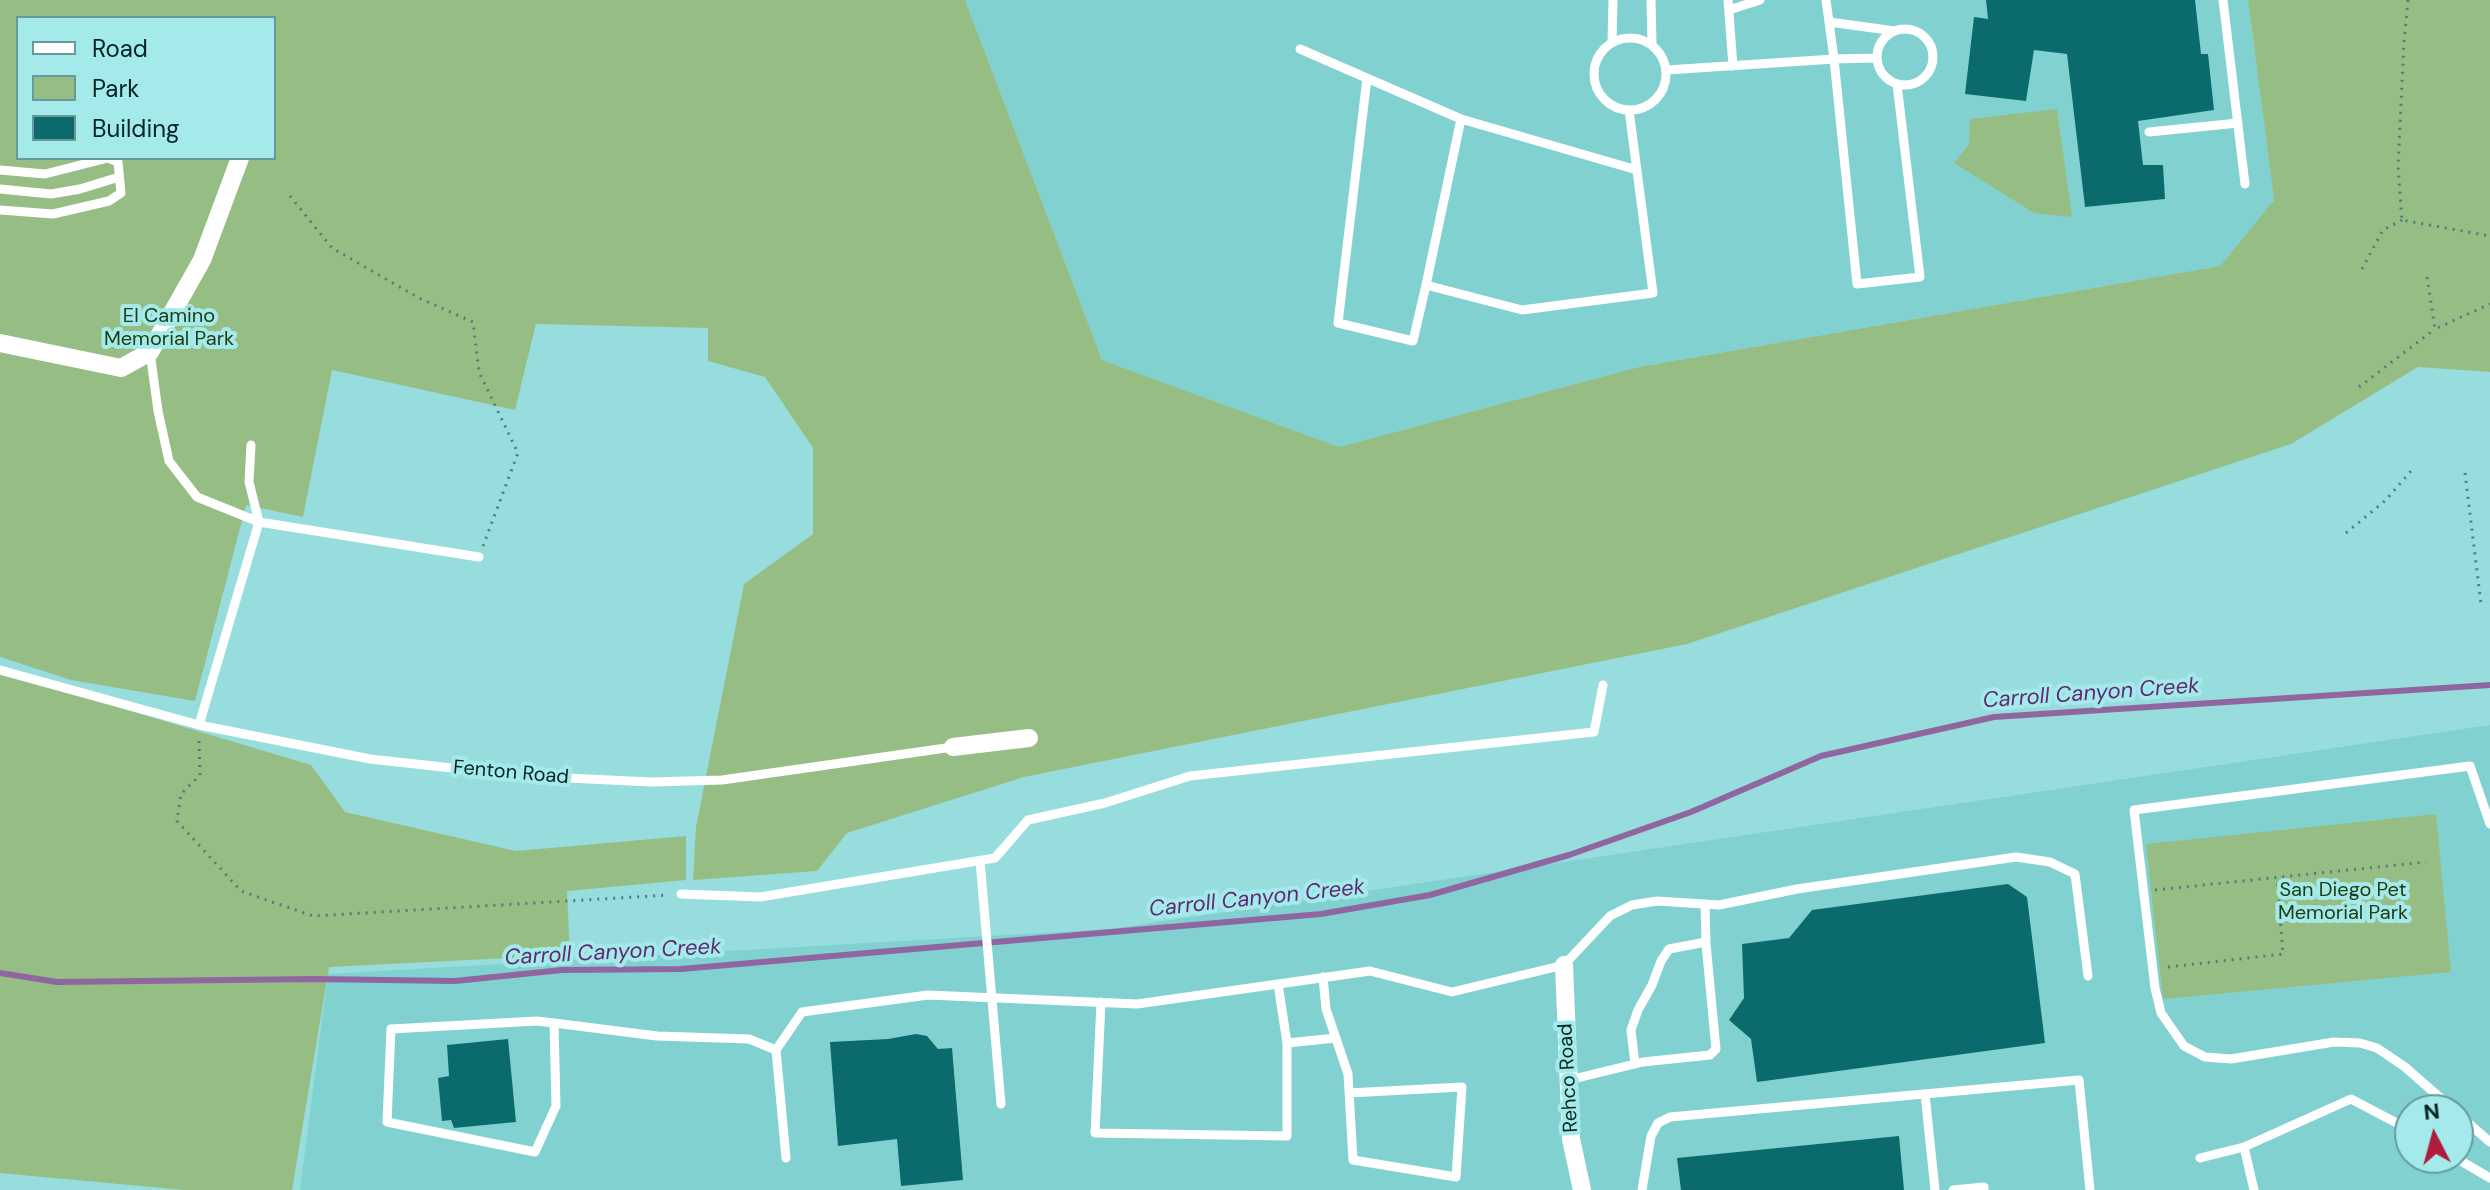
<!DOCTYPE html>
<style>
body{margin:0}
#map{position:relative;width:2490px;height:1190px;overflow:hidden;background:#97dddd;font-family:"DM Sans",sans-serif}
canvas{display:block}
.legend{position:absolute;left:16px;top:16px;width:260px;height:144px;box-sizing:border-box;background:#a4eaea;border:2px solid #659b9b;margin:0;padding:10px 14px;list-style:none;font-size:24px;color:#062424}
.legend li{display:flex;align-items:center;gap:16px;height:40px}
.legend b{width:40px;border:2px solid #659b9b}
.north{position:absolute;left:2394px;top:1094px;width:80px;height:80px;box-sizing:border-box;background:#a4eaea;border:2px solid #659b9b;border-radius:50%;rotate:354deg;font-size:22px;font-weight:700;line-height:32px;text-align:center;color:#062424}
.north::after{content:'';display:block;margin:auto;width:28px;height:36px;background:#b01d3c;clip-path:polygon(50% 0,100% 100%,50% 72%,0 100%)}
</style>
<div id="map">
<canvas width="2490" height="1190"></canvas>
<ul class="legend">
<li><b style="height:10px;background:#fff"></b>Road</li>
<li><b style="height:22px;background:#96be84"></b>Park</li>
<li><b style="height:22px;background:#0b6a6c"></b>Building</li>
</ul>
<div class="north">N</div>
</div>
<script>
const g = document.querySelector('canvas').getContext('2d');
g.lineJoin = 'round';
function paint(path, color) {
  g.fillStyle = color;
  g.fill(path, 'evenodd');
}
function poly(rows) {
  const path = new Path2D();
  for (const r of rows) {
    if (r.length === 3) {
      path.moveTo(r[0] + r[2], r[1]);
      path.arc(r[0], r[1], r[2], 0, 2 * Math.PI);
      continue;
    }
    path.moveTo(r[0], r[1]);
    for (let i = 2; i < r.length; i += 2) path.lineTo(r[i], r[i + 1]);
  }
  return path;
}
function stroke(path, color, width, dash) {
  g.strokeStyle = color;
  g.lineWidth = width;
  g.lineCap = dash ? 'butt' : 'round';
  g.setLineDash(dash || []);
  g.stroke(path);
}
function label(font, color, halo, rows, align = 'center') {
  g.font = font + ' "DM Sans",sans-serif';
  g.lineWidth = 8;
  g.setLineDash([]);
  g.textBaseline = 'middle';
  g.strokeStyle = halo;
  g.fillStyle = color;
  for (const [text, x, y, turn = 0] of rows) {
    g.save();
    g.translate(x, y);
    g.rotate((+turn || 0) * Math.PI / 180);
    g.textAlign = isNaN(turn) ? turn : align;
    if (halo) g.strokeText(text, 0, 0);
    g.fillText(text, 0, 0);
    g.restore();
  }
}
const built = poly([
 [965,0,2248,0,2274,200,2220,266,1639,367,1339,447,1102,360],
 [2490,725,2490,1190,300,1190,328,974,1110,929],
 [2410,1110,2458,1110,2458,1158,2410,1158]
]);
const green = poly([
 [0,0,965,0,1102,360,1339,447,1639,367,2220,266,2274,200,2248,0,2490,0,2490,372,2418,367,2291,444,1687,644,1024,777,847,833,817,871,693,880,696,827,744,584,813,534,813,448,765,377,708,361,708,328,536,324,515,410,332,370,303,517,246,505,195,701,71,680,0,657],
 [18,18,274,18,274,158,18,158],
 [2057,109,2072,217,2034,213,1954,163,1969,144,1970,119],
 [0,672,311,765,345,812,516,851,686,836,686,880,567,891,570,955,329,967,292,1190,184,1190,0,1173],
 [2436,814,2451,972,2163,999,2146,844]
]);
const stream = poly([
 [0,973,57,982,315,979,455,981,562,970,681,969,1321,914,1430,895,1569,855,1691,812,1821,756,1994,717,2490,685]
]);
const building = poly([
 [1986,0,2195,0,2201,54,2208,54,2214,110,2138,121,2143,165,2163,165,2165,199,2085,207,2067,54,2034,50,2026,101,1965,94,1974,17,1988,19],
 [2008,884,2027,897,2045,1043,1757,1082,1751,1039,1729,1020,1744,998,1742,944,1789,938,1812,910],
 [916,1034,927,1036,938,1049,952,1048,963,1180,901,1186,897,1139,838,1146,830,1042,888,1039],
 [508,1039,516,1122,454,1128,451,1120,442,1121,438,1078,449,1076,447,1045],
 [1899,1136,1904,1190,1681,1190,1677,1158]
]);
const path = poly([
 [2408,0,2404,42,2398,167,2402,220,2490,236],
 [290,196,332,248,419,298,473,322,479,372,518,453,483,546],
 [2362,269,2383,230,2402,220],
 [2427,277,2435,329,2490,304],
 [2359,387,2435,329],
 [2465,473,2481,604],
 [2346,533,2386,500,2411,471],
 [199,741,200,775,181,794,177,821,241,891,313,916,669,895],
 [2155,890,2426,862],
 [2168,967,2283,954,2277,878]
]);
const service = poly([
 [1651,0,1652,44],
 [1728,0,1733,66],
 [2223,0,2245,184],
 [1729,10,1760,0],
 [1829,22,1895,31],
 [1905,57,28],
 [1630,74,36],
 [1612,42,1613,0],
 [1300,49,1461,119],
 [1877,58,1834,59,1857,284,1920,277,1897,84],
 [1667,70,1834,59,1826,0],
 [1367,78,1338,323,1413,341,1426,285],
 [1629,110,1653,293,1522,310,1426,285,1461,119,1637,170],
 [2149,132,2238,123],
 [0,170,45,174,108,158,118,162,121,193,109,201,53,214,0,210],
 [0,189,51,194,80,189,119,177],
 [150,352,158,411,169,461,197,497,259,522,479,557],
 [0,670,199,725,370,759,525,776,651,782,722,780,953,747],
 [199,725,259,522,249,482,251,445],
 [980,861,1001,1104],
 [681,894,760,897,995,858,1028,820,1105,803,1190,776,1594,732,1603,685],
 [1323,977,1326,1009,1348,1074,1353,1160,1456,1177,1462,1087,1349,1093],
 [1101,1002,1095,1133,1287,1136,1287,1043,1278,984],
 [554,1023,556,1106,535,1152,387,1122,391,1029,537,1021,554,1023,657,1036,749,1039,776,1050],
 [1287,1043,1336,1038],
 [1635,1064,1631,1030,1638,1010,1652,985,1661,961,1669,949,1706,942],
 [1569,1080,1643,1062,1710,1055,1716,1049,1706,944,1705,904],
 [1925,1094,1935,1190],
 [2454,1110,2405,1067,2377,1048,2360,1043,2334,1042,2231,1059,2205,1057,2184,1046,2161,1013,2155,988,2134,810,2470,766,2490,824],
 [2458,1114,2490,1142],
 [2244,1147,2254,1190],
 [786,1158,776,1050,802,1012,928,995,1137,1004,1370,971,1452,992,1564,965,1610,916,1632,905,1657,901,1719,905,1797,889,2016,857,2050,862,2075,874,2088,976],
 [2200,1158,2244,1147,2351,1099,2410,1130],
 [2456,1158,2490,1178],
 [1642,1190,1651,1136,1658,1123,1670,1117,2079,1080,2090,1190],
 [1953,1190,1984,1187,1984,1190]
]);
const minor = poly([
 [0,343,121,368,150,352,202,260,240,158],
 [953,747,1029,738],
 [1564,965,1571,1139,1582,1190]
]);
const parkNames = [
 ["El Camino",169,317],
 ["Memorial Park",169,340],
 ["San Diego Pet",2343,891],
 ["Memorial Park",2343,914]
];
const streetNames = [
 ["Fenton Road",511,773,5],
 ["Rehco Road",1569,1078,-93]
];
const waterNames = [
 ["Carroll Canyon Creek",2091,694,-4],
 ["Carroll Canyon Creek",1257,899,-6],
 ["Carroll Canyon Creek",613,953,-3]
];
paint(built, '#82d1d1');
paint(green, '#96be84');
stroke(stream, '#9066a0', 6);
paint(building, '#0b6a6c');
stroke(path, '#4c7e7e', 3, [2, 6]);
stroke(service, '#fff', 9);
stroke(minor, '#fff', 18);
label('20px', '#203d12', '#a4eaea', parkNames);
label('20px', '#062424', '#a4eaea', streetNames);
label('italic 22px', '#602a73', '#a4eaea', waterNames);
</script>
